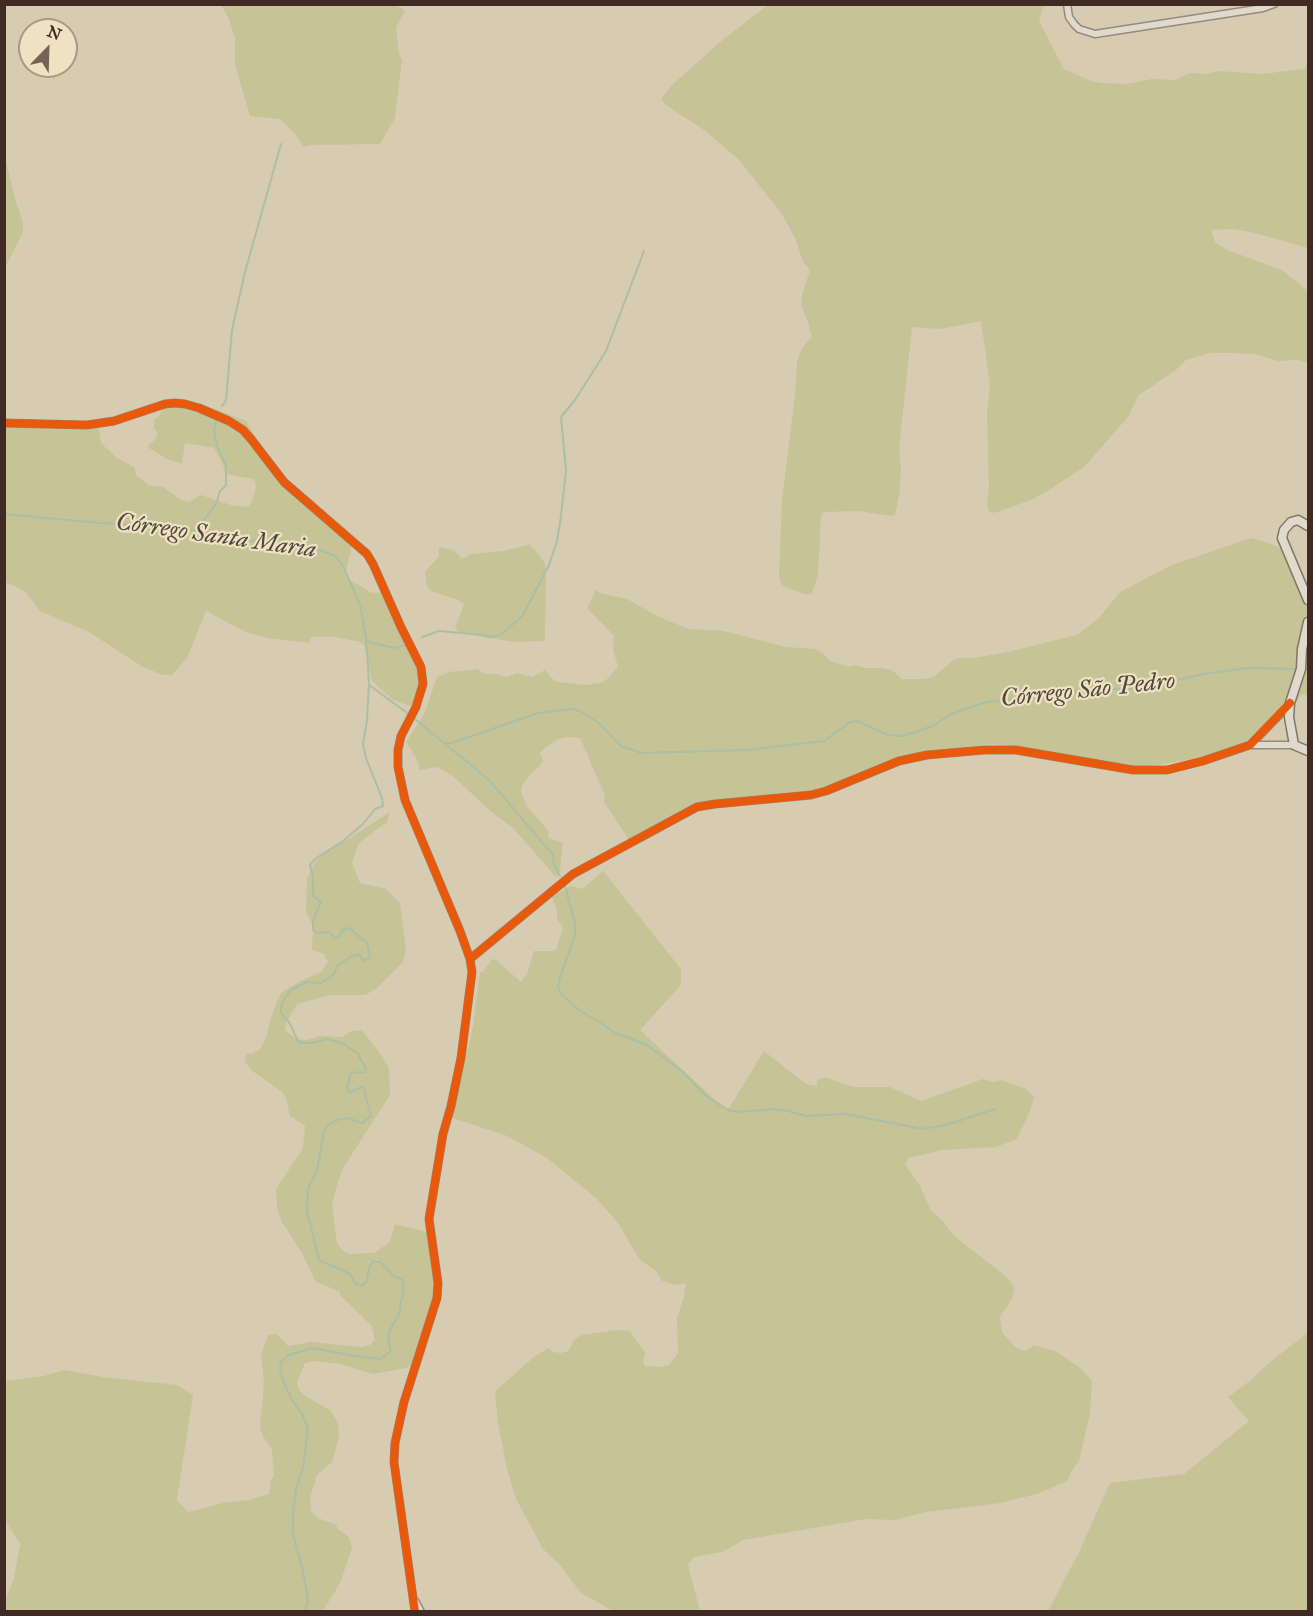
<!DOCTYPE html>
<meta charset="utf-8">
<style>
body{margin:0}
#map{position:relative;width:1313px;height:1616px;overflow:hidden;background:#d7ccb1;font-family:"IM FELL Great Primer",serif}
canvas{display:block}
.frame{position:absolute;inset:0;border:6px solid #402a23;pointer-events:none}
.north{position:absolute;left:18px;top:18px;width:60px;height:60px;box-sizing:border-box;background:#efe2c3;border:2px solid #a99883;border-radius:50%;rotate:23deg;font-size:16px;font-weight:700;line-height:24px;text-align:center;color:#402a23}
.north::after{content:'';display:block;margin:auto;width:21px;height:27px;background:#756355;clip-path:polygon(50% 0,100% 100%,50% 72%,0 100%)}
</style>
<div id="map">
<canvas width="1313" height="1616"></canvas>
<div class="frame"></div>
<div class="north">N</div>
</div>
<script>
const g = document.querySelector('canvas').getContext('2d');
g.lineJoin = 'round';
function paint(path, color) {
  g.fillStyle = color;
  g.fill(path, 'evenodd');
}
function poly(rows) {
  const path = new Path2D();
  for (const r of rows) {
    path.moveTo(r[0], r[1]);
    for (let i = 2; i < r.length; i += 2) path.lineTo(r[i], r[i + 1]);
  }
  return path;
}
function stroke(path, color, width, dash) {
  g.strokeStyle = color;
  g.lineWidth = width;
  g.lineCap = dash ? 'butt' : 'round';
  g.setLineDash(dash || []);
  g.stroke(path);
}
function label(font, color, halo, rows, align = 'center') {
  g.font = font + ' "IM FELL Great Primer",serif';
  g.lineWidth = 4.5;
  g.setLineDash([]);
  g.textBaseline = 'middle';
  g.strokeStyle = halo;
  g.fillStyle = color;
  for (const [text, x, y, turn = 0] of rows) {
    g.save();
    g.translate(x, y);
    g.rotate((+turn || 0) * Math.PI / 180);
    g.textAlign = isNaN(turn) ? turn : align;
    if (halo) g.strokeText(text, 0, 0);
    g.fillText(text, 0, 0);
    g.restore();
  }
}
const green = poly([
 [394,5,405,10,396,28,399,54,402,60,395,118,380,144,309,145,304,147,296,135,280,119,250,116,235,65,235,38,228,17,221,5],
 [768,5,1044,5,1039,21,1064,69,1091,81,1102,83,1127,84,1152,79,1175,80,1190,73,1205,74,1219,71,1262,74,1304,69,1308,63,1308,248,1255,233,1233,229,1211,230,1215,242,1227,250,1282,270,1308,291,1308,363,1297,360,1278,361,1255,354,1231,353,1210,353,1186,360,1176,370,1139,395,1128,417,1085,466,1048,491,1031,500,994,513,989,511,987,504,989,489,987,413,990,385,981,321,941,329,912,327,899,449,901,469,899,496,895,515,890,516,859,511,824,512,821,517,818,575,812,593,807,595,787,588,781,584,779,575,782,500,796,386,797,361,802,348,812,337,809,325,801,305,802,295,810,270,803,262,795,238,782,214,739,160,704,130,666,105,661,99,672,85,720,42],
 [4,153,15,199,23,223,23,232,5,268],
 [182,401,199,403,246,421,276,470,354,537,345,574,348,579,372,593,383,592,387,606,421,673,419,690,413,707,393,700,372,681,364,645,360,642,335,637,312,637,310,640,310,643,268,638,248,633,206,611,187,658,172,675,163,675,143,667,89,632,40,611,25,591,5,582,5,418,47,424,49,421,73,424,98,422,101,442,104,446,116,457,135,468,136,475,149,485,163,487,181,500,188,502,201,495,231,505,249,507,254,496,256,485,254,479,225,474,224,467,214,448,185,443,182,464,167,459,149,448,148,445,155,440,158,433,154,429,154,420,160,415,166,402],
 [1251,538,1272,544,1291,554,1308,587,1308,696,1302,694,1289,712,1257,739,1218,754,1148,767,1147,773,1130,765,1105,765,1036,750,993,744,973,746,902,757,886,764,888,770,837,789,704,806,701,803,631,843,604,802,605,796,580,738,566,737,556,740,540,752,543,762,528,777,522,786,521,792,527,806,547,829,549,838,563,843,560,871,556,877,513,828,490,811,453,776,437,767,419,770,419,763,406,742,424,714,437,677,449,672,477,669,485,674,496,674,507,677,517,673,532,677,545,670,551,678,558,682,585,685,600,683,606,680,618,667,613,649,614,636,587,608,596,590,600,593,627,599,659,617,689,629,724,631,786,647,815,649,823,653,829,660,848,667,855,665,866,668,882,668,892,670,902,679,923,679,934,677,953,660,960,658,973,658,1003,653,1077,635,1099,618,1120,592,1172,565],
 [527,545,530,545,535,550,544,562,546,568,545,641,514,642,460,633,455,628,464,604,458,600,431,591,427,586,425,572,439,556,439,547,453,550,462,559,471,554,503,551],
 [390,812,387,822,360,842,356,850,352,863,360,883,386,889,400,903,406,950,403,962,376,989,365,995,329,995,297,1004,286,1023,285,1030,297,1039,306,1040,320,1036,342,1037,352,1031,362,1030,382,1056,389,1068,390,1095,343,1168,337,1185,332,1204,337,1243,342,1250,349,1254,374,1253,390,1242,395,1224,430,1233,437,1293,414,1363,406,1368,373,1374,340,1364,313,1361,305,1363,297,1382,299,1390,308,1398,330,1410,338,1423,339,1437,332,1462,317,1475,310,1498,311,1511,318,1518,336,1525,338,1529,349,1537,352,1548,340,1583,323,1611,5,1612,4,1603,14,1578,20,1544,5,1520,5,1381,44,1376,64,1370,103,1377,177,1385,193,1395,177,1500,188,1512,223,1503,249,1500,269,1494,271,1479,274,1477,272,1450,263,1436,260,1428,264,1383,261,1355,268,1335,277,1334,288,1346,311,1342,361,1347,370,1345,375,1340,371,1325,340,1295,340,1292,315,1281,302,1253,282,1222,277,1208,276,1189,303,1148,305,1126,290,1116,286,1098,282,1092,251,1070,245,1061,246,1053,252,1054,260,1049,266,1038,272,1014,281,993,300,981,321,972,328,962,324,954,312,950,313,925,306,913,307,878,315,862,330,848,347,840],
 [603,871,681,969,681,985,640,1030,727,1111,764,1051,806,1084,817,1086,817,1080,825,1077,853,1087,890,1087,921,1101,983,1079,994,1082,1002,1080,1026,1089,1034,1097,1032,1106,1017,1139,996,1147,942,1150,909,1158,905,1164,920,1186,930,1209,943,1221,953,1235,1008,1278,1014,1288,1012,1299,1000,1317,1002,1332,1015,1347,1025,1351,1034,1345,1057,1352,1079,1367,1092,1381,1090,1413,1079,1462,1075,1465,1067,1481,1040,1493,1001,1503,926,1512,895,1520,866,1519,831,1525,743,1540,723,1552,694,1557,688,1565,700,1611,613,1611,581,1593,560,1565,543,1549,516,1499,507,1469,498,1423,495,1391,535,1356,549,1348,553,1352,561,1353,568,1351,575,1339,582,1335,616,1330,630,1331,645,1353,643,1362,645,1366,662,1367,669,1365,678,1353,677,1318,684,1297,686,1283,677,1285,662,1281,657,1272,639,1259,618,1223,597,1199,547,1158,505,1135,452,1118,473,1027,480,972,483,972,492,959,496,960,521,982,527,974,534,951,554,951,557,947,563,928,557,919,557,910,552,897,571,886,582,889],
 [1308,1333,1308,1611,1048,1611,1079,1552,1110,1483,1184,1474,1249,1421,1228,1397,1251,1380,1271,1361]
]);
const stream = poly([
 [222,406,226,400,232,330,245,272,281,144],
 [4,514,99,523,167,526,244,540,296,544,313,548,334,555,343,566,360,605,366,637,369,683,367,720,363,744,366,758,382,798,383,806,375,809,363,824,343,841,315,859,310,865,313,877,313,894,314,897,321,902,313,921,313,930,318,933,329,932,336,938,339,937,343,930,347,928,350,929,367,943,370,957,363,961,359,954,350,957,338,965,333,975,321,983,306,982,291,990,285,997,281,1007,281,1013,289,1022,298,1041,302,1043,311,1043,327,1039,342,1043,357,1053,366,1069,365,1072,351,1073,347,1087,350,1093,363,1086,371,1116,362,1123,347,1118,337,1120,328,1125,324,1131,317,1171,308,1188,307,1211,319,1260,350,1274,356,1284,362,1286,366,1282,370,1265,373,1262,380,1262,394,1276,402,1279,404,1286,399,1314,389,1332,388,1339,391,1351,384,1357,380,1359,349,1355,313,1348,289,1355,281,1362,280,1369,284,1383,292,1400,302,1414,308,1428,303,1468,296,1489,293,1511,293,1534,302,1567,308,1599,305,1612],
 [200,532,205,518,216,504,220,491,226,485,226,465,217,446,214,431,217,417],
 [422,637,439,631,483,635,489,637,501,635,523,615,549,565,557,541,561,516,566,470,561,417,575,400,606,351,644,251],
 [366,641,394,648,409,644],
 [369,685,410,715,488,779,553,855,554,865,560,876],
 [444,743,452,743,538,713,571,709,580,711,599,723,621,746,641,753,746,750,824,741,850,722,857,721,888,735,903,736,933,726,951,714,983,703,1039,694,1148,687,1203,674,1248,668,1297,669],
 [565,886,575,924,575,935,560,977,558,986,561,994,578,1009,616,1033,647,1045,683,1072,706,1096,728,1110,739,1112,773,1109,784,1110,806,1116,846,1114,922,1129,946,1125,995,1109]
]);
const street = poly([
 [1067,4,1069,17,1074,24,1079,29,1095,34,1263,8,1274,4],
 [4,423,87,425,114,421,165,404,175,403,185,404,199,408,229,421,243,430,251,439,284,482,367,554,373,564,401,627,421,667,423,684,416,707,401,736,398,750,398,767,405,800,460,931,470,959,472,972,461,1058,451,1106,443,1134,429,1219,438,1283,437,1298,404,1402,395,1443,394,1462,415,1612],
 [1250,745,1294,745],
 [470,959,573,874,697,807,715,804,811,795,826,791,899,761,927,755,984,750,1016,750,1133,770,1167,770,1203,761,1250,745,1290,704],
 [415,1601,421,1612]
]);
const secondary = poly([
 [1308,526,1298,520,1291,522,1284,530,1282,538,1308,600],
 [1308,622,1302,649,1301,669,1290,703,1289,717,1294,745,1308,751]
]);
const cycleway = poly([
 [4,423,87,425,114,421,165,404,175,403,185,404,199,408,229,421,243,430,251,439,284,482,367,554,373,564,401,627,421,667,423,684,416,707,401,736,398,750,398,767,405,800,460,931,470,959,472,972,461,1058,451,1106,443,1134,429,1219,438,1283,437,1298,404,1402,395,1443,394,1462,415,1612],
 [470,959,573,874,697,807,715,804,811,795,826,791,899,761,927,755,984,750,1016,750,1133,770,1167,770,1203,761,1250,745,1290,703]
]);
const waterNames = [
 ["Córrego Santa Maria",216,537,8],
 ["Córrego São Pedro",1088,691,-6]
];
paint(green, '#c6c397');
stroke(stream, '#aabfa6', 2);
stroke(street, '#948b7c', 9);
stroke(secondary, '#7f7668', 11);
stroke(street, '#e0dacc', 6);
stroke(secondary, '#e0dacc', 8);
stroke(cycleway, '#e8590c', 8);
label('italic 24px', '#51473c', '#efe2c3', waterNames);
</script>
